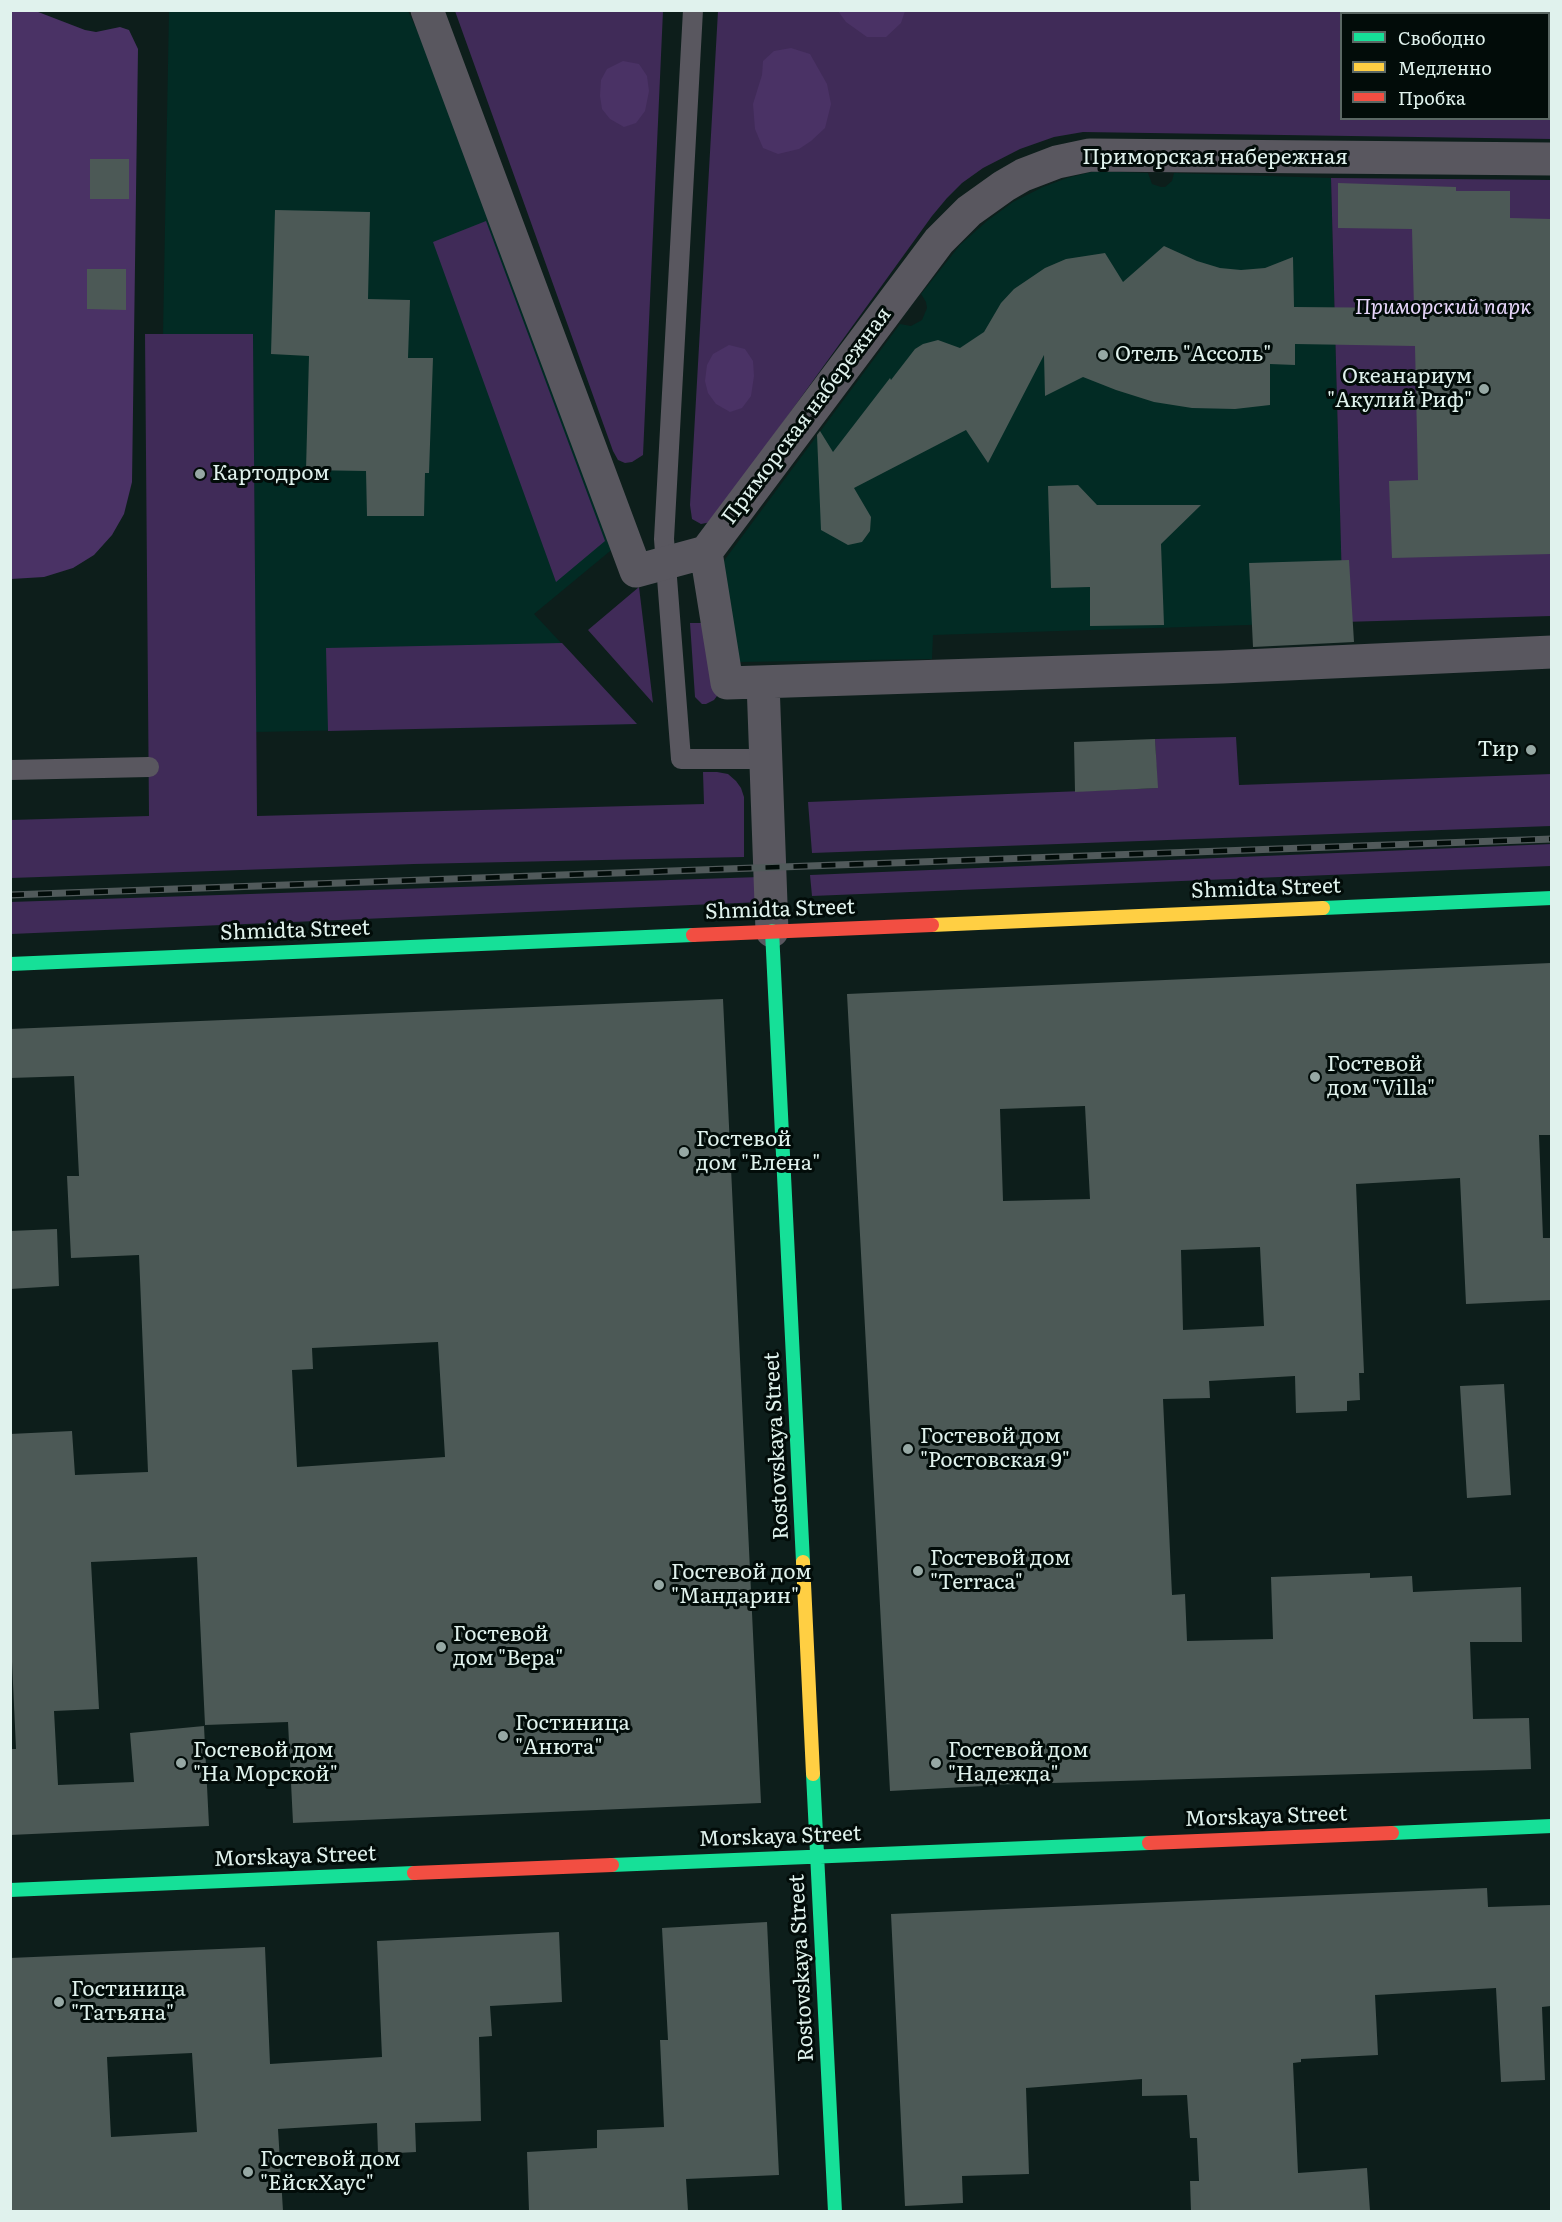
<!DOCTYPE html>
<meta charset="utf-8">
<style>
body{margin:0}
#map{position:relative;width:1562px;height:2222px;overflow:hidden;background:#0d1e1b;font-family:Literata,serif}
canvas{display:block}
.frame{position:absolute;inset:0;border:12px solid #e0f2ed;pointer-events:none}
.legend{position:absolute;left:1340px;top:12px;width:210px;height:108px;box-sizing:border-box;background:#020c09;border:2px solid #5b6864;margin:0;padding:8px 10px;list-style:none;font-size:18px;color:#e0f2ed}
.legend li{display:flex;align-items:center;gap:12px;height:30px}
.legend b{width:30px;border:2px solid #5b6864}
</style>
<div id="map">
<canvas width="1562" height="2222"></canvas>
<div class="frame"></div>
<ul class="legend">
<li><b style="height:8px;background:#16e098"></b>Свободно</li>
<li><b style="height:8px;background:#ffcf43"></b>Медленно</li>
<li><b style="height:8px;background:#f24e42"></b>Пробка</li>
</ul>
</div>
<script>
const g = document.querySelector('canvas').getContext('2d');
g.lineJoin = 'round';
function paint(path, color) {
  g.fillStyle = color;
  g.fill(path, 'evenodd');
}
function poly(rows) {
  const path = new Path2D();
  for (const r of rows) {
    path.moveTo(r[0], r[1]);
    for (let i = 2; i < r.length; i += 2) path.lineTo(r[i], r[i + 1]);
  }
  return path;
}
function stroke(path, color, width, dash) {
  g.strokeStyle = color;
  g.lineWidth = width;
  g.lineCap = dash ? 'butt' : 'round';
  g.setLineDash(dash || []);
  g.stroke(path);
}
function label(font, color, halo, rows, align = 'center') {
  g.font = font + ' Literata,serif';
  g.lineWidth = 6;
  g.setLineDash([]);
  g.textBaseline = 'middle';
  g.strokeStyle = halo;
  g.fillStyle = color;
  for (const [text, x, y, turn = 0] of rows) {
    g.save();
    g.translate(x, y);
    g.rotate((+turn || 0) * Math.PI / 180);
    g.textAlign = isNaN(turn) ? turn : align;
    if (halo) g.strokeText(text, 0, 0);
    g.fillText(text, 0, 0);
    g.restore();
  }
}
const built = poly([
 [169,11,408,11,426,49,615,547,534,614,637,724,256,732,253,334,163,334],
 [1095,171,1148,173,1152,184,1161,187,1165,187,1172,181,1174,173,1331,178,1343,622,933,635,932,659,739,662,723,562,900,324,911,326,922,320,927,308,926,302,921,294,960,245,987,221,1013,202,1043,187,1067,178]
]);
const green = poly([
 [455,11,663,11,643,455,632,462,625,463,618,460,613,451],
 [718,11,1551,11,1551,139,1083,132,1054,137,1020,149,983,168,962,183,947,198,932,216,711,522,701,524,692,519,690,505],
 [1342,14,1548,14,1548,118,1342,118],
 [1331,178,1551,180,1551,616,1343,622],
 [486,221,605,541,556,582,433,242],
 [145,334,253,334,257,816,704,804,703,772,717,772,728,774,736,781,741,788,744,797,744,857,414,864,11,878,10,820,149,816],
 [639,587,653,703,588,630],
 [690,623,703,623,717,696,714,700,706,704,702,704,695,697],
 [562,643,637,724,328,731,326,648],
 [1236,737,1239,785,1552,774,1551,826,812,853,808,802,1157,788,1155,739],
 [1552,844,1551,866,812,896,810,875],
 [760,877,762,902,11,934,10,902]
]);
const forest = poly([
 [33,10,85,30,96,32,120,27,129,30,138,49,132,482,124,514,112,535,94,555,73,568,44,577,11,579,10,11],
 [838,11,905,11,901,23,886,37,867,37,846,22],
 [791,48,810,54,827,84,831,104,825,128,811,141,799,149,778,154,763,148,755,129,753,104,762,75,763,61,774,51],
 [623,61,639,64,647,76,649,91,645,111,636,123,624,127,610,119,602,109,600,96,601,80,607,69],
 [729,345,745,349,753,361,754,376,751,396,742,408,730,412,716,404,708,393,705,381,707,365,713,354]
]);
const building = poly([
 [90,159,129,159,129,199,90,199],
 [1338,183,1456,187,1456,191,1510,191,1510,218,1551,219,1551,554,1392,558,1389,481,1418,480,1415,346,1295,344,1295,365,1270,364,1270,405,1235,409,1192,408,1154,402,1116,390,1083,377,1045,396,1044,355,988,463,966,430,854,488,871,517,870,531,862,542,848,545,821,530,817,435,820,431,833,452,890,378,891,380,915,349,923,344,938,340,960,348,984,332,1001,303,1014,289,1045,268,1066,259,1105,253,1123,282,1164,246,1197,261,1220,268,1241,270,1265,268,1293,257,1294,307,1414,308,1412,229,1338,228],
 [275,210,370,212,368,299,410,300,408,358,433,358,429,473,425,473,424,516,367,516,366,471,306,470,309,356,271,354],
 [87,269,126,269,126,310,87,309],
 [1078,485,1097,505,1201,505,1161,544,1164,625,1090,626,1090,587,1051,588,1048,486],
 [1349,560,1354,642,1253,647,1249,563],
 [1155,739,1158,788,1075,792,1074,742],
 [1551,963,1551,1135,1539,1135,1543,1238,1551,1238,1551,1300,1466,1304,1460,1178,1356,1184,1364,1373,1359,1373,1360,1400,1347,1401,1347,1411,1296,1413,1295,1376,1209,1381,1210,1398,1163,1399,1172,1595,1185,1594,1187,1641,1273,1639,1271,1577,1370,1573,1370,1578,1412,1576,1413,1592,1521,1587,1522,1642,1470,1642,1473,1719,1529,1718,1531,1769,984,1785,984,1786,890,1791,847,994],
 [1085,1106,1090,1199,1003,1201,1000,1109],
 [1260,1247,1264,1326,1183,1330,1181,1250],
 [723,999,761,1803,293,1823,288,1722,205,1725,197,1557,91,1562,99,1709,54,1711,58,1785,134,1782,130,1733,204,1726,209,1826,10,1835,10,1749,16,1749,10,1618,10,1434,72,1431,75,1475,148,1472,139,1255,71,1258,67,1176,79,1176,74,1076,10,1078,10,1029],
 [438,1342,445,1457,297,1467,292,1370,313,1369,312,1348],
 [57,1229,59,1286,10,1289,10,1231],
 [1504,1384,1511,1495,1467,1498,1460,1386],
 [1487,1888,1488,1907,1551,1905,1551,2006,1542,2007,1545,2080,1501,2082,1496,1988,1375,1995,1378,2055,1301,2059,1301,2062,1293,2063,1298,2173,1367,2168,1370,2211,1191,2211,1190,2181,1199,2181,1197,2138,1190,2138,1187,2095,1142,2096,1142,2079,1026,2088,1029,2174,962,2176,963,2203,905,2206,891,1914],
 [767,1922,779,2175,686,2179,688,2211,529,2211,527,2152,597,2148,597,2130,664,2127,660,2040,668,2040,662,1928],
 [559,1932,562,2002,490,2006,492,2036,479,2037,481,2121,415,2123,416,2152,378,2154,377,2123,278,2129,283,2211,10,2211,10,1958,265,1947,270,2064,382,2057,377,1941],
 [192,2053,197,2132,111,2137,107,2057]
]);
const lane = poly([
 [693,10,664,539,681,759,766,759],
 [10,770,149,767]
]);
const street = poly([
 [427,10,636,571,706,552,939,241,969,211,1004,186,1023,175,1057,162,1090,155,1552,159],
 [706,552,727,683,1222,667,1552,652],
 [763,682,772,931]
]);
const fast = poly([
 [1323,908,1552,898],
 [772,931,803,1562],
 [10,964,693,935],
 [813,1774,835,2212],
 [1392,1833,1552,1826],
 [612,1865,1149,1843],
 [10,1890,414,1873]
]);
const slow = poly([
 [932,925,1323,908],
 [803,1562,813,1774]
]);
const jam = poly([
 [693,935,932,925],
 [1149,1843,1392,1833],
 [414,1873,612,1865]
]);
const rail = poly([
 [10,895,1552,839]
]);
const markers = [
 [1103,355,6,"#96a8a4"],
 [1484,389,6,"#96a8a4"],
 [200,474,6,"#96a8a4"],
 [1531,750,6,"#96a8a4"],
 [1315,1077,6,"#96a8a4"],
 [684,1152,6,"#96a8a4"],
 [908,1449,6,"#96a8a4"],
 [918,1571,6,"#96a8a4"],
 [659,1585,6,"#96a8a4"],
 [441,1647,6,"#96a8a4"],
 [503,1736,6,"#96a8a4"],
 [181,1763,6,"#96a8a4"],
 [936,1763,6,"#96a8a4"],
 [59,2002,6,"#96a8a4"],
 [248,2172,6,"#96a8a4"]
];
const streetNames = [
 ["Приморская набережная",1215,158],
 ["Приморская набережная",807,416,-53],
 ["Shmidta Street",1266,889,-2],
 ["Shmidta Street",780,910,-2],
 ["Shmidta Street",295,931,-2],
 ["Rostovskaya Street",777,1446,-93],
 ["Morskaya Street",1266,1817,-2],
 ["Morskaya Street",780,1837,-2],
 ["Morskaya Street",295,1857,-2],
 ["Rostovskaya Street",802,1968,-93]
];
const parkNames = [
 ["Приморский парк",1443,308]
];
const poiNames = [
 ["Отель \"Ассоль\"",1115,355],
 ["Океанариум",1472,377,"right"],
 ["\"Акулий Риф\"",1472,401,"right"],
 ["Картодром",212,474],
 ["Тир",1519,750,"right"],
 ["Гостевой",1327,1065],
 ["дом \"Villa\"",1327,1089],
 ["Гостевой",696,1140],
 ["дом \"Елена\"",696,1164],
 ["Гостевой дом",920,1437],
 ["\"Ростовская 9\"",920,1461],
 ["Гостевой дом",930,1559],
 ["\"Terraca\"",930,1583],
 ["Гостевой дом",671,1573],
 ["\"Мандарин\"",671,1597],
 ["Гостевой",453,1635],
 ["дом \"Вера\"",453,1659],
 ["Гостиница",515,1724],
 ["\"Анюта\"",515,1748],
 ["Гостевой дом",193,1751],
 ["\"На Морской\"",193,1775],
 ["Гостевой дом",948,1751],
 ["\"Надежда\"",948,1775],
 ["Гостиница",71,1990],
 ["\"Татьяна\"",71,2014],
 ["Гостевой дом",260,2160],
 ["\"ЕйскХаус\"",260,2184]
];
paint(built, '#022b24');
paint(green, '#402b58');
paint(forest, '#4a3265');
paint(building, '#4c5956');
stroke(lane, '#59575f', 20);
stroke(street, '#59575f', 33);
stroke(fast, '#16e098', 14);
stroke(slow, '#ffcf43', 14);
stroke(jam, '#f24e42', 14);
stroke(rail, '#515a5b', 7);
stroke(rail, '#020c09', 4.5, [14]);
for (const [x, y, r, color] of markers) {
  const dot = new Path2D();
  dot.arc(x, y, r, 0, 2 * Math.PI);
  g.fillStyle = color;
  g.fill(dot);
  stroke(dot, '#020c09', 2);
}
label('21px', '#e0f2ed', '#020c09', streetNames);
label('italic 21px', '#e7d6fb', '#020c09', parkNames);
label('21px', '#e0f2ed', '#020c09', poiNames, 'left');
</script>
